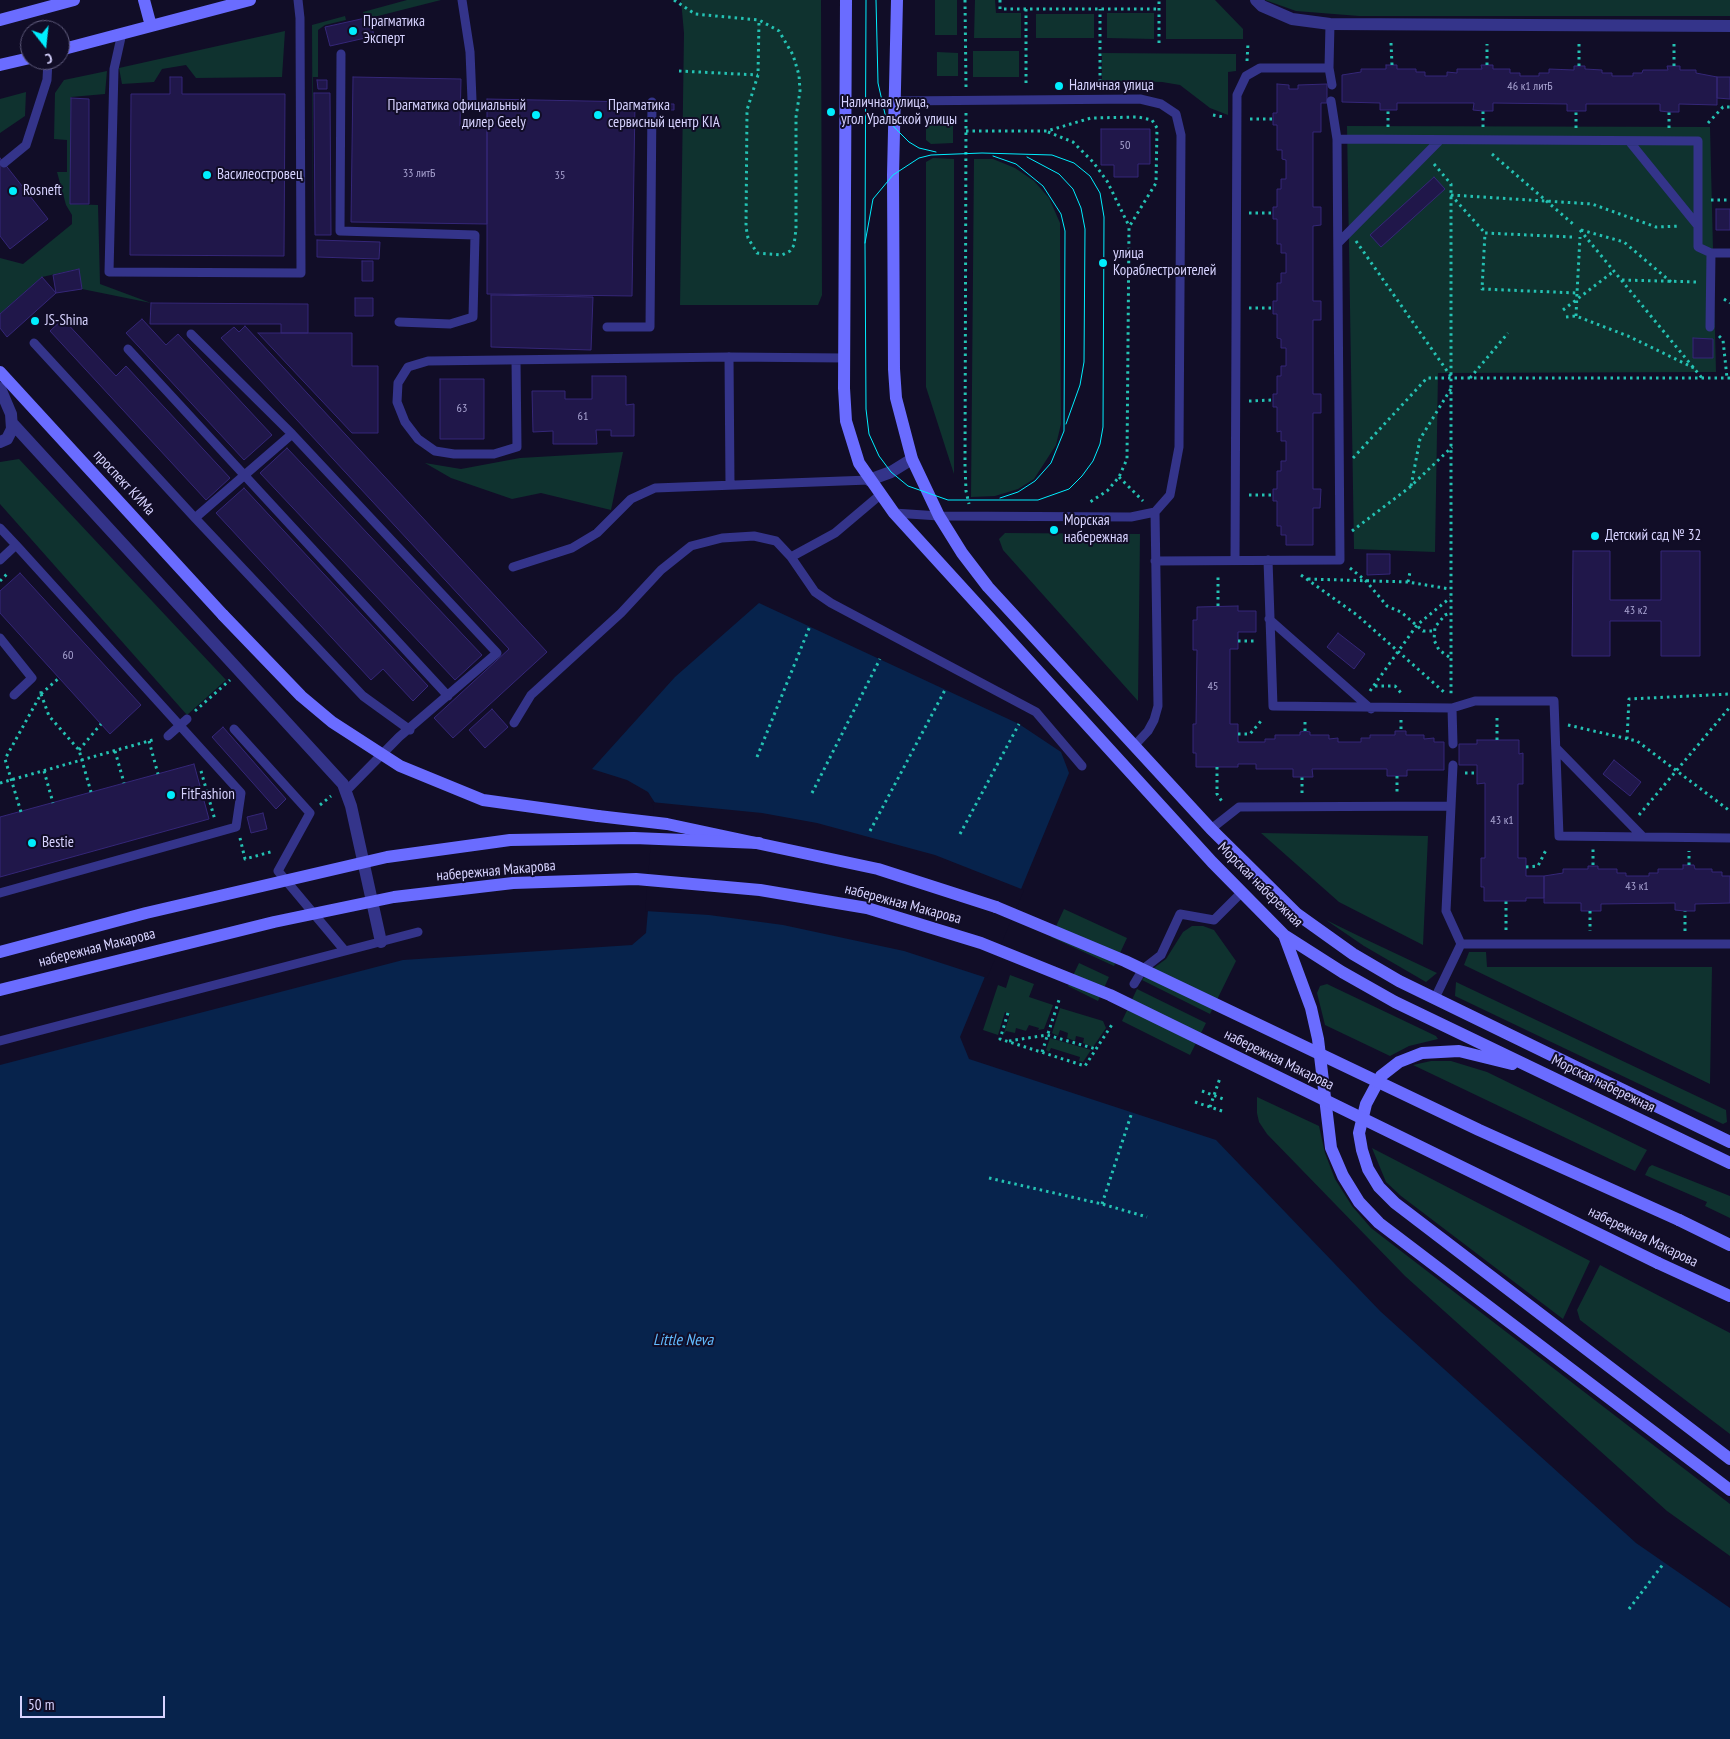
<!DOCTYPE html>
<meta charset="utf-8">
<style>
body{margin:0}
#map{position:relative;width:1730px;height:1739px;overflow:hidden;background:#110d27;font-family:"PT Sans Narrow",sans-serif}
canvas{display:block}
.north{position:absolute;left:20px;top:20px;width:50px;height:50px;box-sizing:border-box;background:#110d27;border:1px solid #605c7d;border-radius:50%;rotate:164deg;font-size:14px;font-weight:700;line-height:20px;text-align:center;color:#d7d3ff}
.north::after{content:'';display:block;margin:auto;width:18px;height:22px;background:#00eefe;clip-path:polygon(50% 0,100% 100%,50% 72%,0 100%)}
.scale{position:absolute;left:20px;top:1696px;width:145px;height:22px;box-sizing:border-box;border:2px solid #d7d3ff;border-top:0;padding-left:6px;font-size:15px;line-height:18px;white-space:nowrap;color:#d7d3ff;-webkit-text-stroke:4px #110d27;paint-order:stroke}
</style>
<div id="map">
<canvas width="1730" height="1739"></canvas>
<div class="north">С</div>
<div class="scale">50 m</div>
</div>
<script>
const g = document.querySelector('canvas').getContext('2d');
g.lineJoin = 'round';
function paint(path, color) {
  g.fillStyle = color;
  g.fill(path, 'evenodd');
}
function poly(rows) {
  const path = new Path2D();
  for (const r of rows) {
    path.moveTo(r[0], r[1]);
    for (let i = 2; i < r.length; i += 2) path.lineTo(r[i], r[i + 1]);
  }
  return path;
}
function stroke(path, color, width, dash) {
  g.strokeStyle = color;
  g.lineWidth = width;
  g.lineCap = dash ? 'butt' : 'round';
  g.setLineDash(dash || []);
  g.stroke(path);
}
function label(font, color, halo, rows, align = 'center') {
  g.font = font + ' "PT Sans Narrow",sans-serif';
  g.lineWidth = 4;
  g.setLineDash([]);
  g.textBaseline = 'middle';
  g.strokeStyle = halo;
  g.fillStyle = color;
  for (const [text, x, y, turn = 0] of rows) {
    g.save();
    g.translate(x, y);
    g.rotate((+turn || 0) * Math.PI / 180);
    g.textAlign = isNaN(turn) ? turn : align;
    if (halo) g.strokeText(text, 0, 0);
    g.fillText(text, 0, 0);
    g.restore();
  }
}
const green = poly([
 [407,0,441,0,374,17,364,17,363,12],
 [681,0,821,0,822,295,818,305,680,305,684,33],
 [935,0,957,0,957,35,935,35],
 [975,0,995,0,996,13,1021,13,1021,38,974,38],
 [1166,0,1215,0,1243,29,1243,39,1166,39],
 [1265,0,1730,0,1730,16,1359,16,1296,11],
 [1107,13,1154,13,1154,39,1107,38],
 [1036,14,1094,14,1094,38,1036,38],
 [345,16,346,20,325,25,318,30,318,77,313,77,313,235,312,25],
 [285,31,282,77,196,78,186,65,162,69,154,82,122,84,119,68],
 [973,51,1019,51,1019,77,973,77],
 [937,52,958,53,958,76,937,76],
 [1102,53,1236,54,1236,71,1228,72,1228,115,1210,108,1180,85,1162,82,1102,81],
 [107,71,105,94,71,97,70,204,98,205,100,284,151,303,82,289,78,269,42,277,0,314,0,258,23,264,72,224,72,215,66,205,57,172,67,172,67,140,54,139,55,93,64,80],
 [26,92,25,116,0,133,0,99],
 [926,115,953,115,953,143,931,144,926,140],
 [1347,126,1710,127,1716,372,1438,373,1435,552,1354,549],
 [933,158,954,159,954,474,926,387,926,162],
 [974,159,993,159,1015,168,1034,181,1049,198,1060,223,1061,424,1056,445,1034,479,1018,489,995,496,971,497],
 [623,452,611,510,541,493,512,499,451,478,425,463,461,469,520,458],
 [19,459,226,680,187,715,0,504,0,462],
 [1005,533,1140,534,1138,701,1003,550,999,539],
 [1261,833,1428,836,1423,945,1339,902],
 [1064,909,1127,938,1114,966,1051,937],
 [1326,920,1367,940,1437,973,1426,982,1364,946],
 [1192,926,1203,926,1214,930,1236,961,1210,1014,1142,980,1147,973,1166,959,1183,932],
 [1469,952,1486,952,1487,967,1712,967,1710,1084,1464,965],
 [1079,963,1109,977,1098,1001,1068,986],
 [1010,975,1034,984,1029,997,1053,1005,1044,1029,1038,1030,1039,1028,1029,1025,1026,1031,1016,1028,1015,1033,1006,1031,1003,1036,1010,1014,1005,1012,998,1035,983,1030,998,985,1006,988],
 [1456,982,1726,1110,1727,1122,1723,1124,1455,996],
 [1327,984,1436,1036,1438,1039,1409,1046,1390,1056,1325,1025,1317,993,1320,986],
 [1137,989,1206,1023,1190,1055,1122,1021],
 [1060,1008,1103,1021,1106,1028,1093,1047,1083,1043,1084,1038,1076,1036,1075,1041,1067,1038,1068,1033,1060,1030,1058,1036,1052,1033],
 [1050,1038,1091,1050,1083,1062,1079,1061,1080,1057,1051,1048,1049,1052,1046,1050],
 [1431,1061,1451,1061,1487,1072,1647,1150,1635,1171,1413,1065],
 [1257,1097,1319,1126,1325,1153,1335,1179,1352,1206,1371,1228,1730,1504,1730,1556,1667,1511,1405,1276,1267,1134,1259,1122,1257,1113],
 [1372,1148,1590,1261,1563,1319,1401,1196,1386,1182],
 [1652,1165,1730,1196,1730,1218,1705,1206,1707,1202,1645,1175,1649,1167],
 [1600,1265,1730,1333,1730,1434,1580,1320,1577,1310]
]);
const water = poly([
 [759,603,1019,724,1061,752,1069,773,960,1037,969,1059,1216,1140,1380,1311,1636,1543,1730,1608,1730,1739,0,1739,0,1065,403,960,632,945,646,933,657,806,648,792,627,780,592,769,675,677]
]);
const pier = poly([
 [651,802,762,813,817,823,935,855,1024,890,987,978,904,951,783,925,709,915,645,911,654,807]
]);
const building = poly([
 [370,17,374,36,330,46,325,27,370,17],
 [1386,65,1397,65,1397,69,1416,69,1416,72,1425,72,1425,76,1447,76,1447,72,1457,73,1457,69,1482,69,1481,65,1493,65,1493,69,1510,69,1510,73,1520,73,1520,76,1539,76,1539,73,1549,73,1549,69,1574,70,1574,66,1585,66,1585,69,1602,70,1602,73,1612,73,1612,76,1633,76,1633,73,1642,73,1643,70,1668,70,1667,66,1680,66,1680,70,1696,70,1696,73,1717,77,1717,105,1679,104,1679,112,1669,112,1660,111,1660,104,1586,104,1586,111,1567,111,1567,104,1493,103,1493,111,1483,111,1473,110,1474,103,1397,103,1397,110,1380,110,1380,103,1342,102,1342,75,1361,72,1361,69,1386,69,1386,65],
 [170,77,182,77,182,94,285,94,284,256,130,255,131,94,170,94,170,77],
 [353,77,461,79,460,126,487,127,487,224,351,222,353,77],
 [1717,77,1730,77,1730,99,1717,98,1717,77],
 [317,80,327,80,327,89,318,89,317,80],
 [1277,84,1289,85,1289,89,1298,89,1298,85,1327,84,1327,103,1321,103,1321,132,1313,132,1313,207,1321,207,1321,225,1313,226,1313,301,1321,301,1321,320,1313,320,1313,394,1321,394,1321,413,1313,413,1313,489,1321,489,1320,508,1313,508,1313,545,1286,545,1286,535,1281,535,1281,526,1277,526,1277,501,1273,501,1273,489,1277,489,1277,471,1281,471,1281,461,1286,461,1286,441,1281,441,1281,431,1277,432,1277,407,1273,407,1273,394,1277,394,1277,376,1281,376,1281,366,1286,366,1286,348,1281,348,1281,339,1277,338,1277,314,1273,314,1273,301,1277,301,1277,283,1281,283,1281,273,1286,273,1286,253,1281,253,1281,244,1277,244,1277,219,1273,219,1273,207,1277,207,1277,189,1281,189,1281,179,1286,179,1286,160,1282,159,1282,150,1277,150,1277,125,1273,125,1273,113,1277,113,1277,84],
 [314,93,330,93,331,235,315,235,314,93],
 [71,98,89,99,89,204,70,204,71,98],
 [487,99,635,102,632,296,487,294,487,99],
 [663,104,674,104,674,110,663,110,663,104],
 [1101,129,1150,129,1150,164,1138,164,1138,177,1114,177,1114,165,1101,165,1101,129],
 [0,158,48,219,10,249,0,236,0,158],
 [1434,177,1445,189,1381,247,1370,235,1434,177],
 [1716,209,1730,209,1730,230,1716,230,1716,209],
 [317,240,380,242,379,259,317,257,317,240],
 [362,261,373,261,373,281,362,281,362,261],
 [79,269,82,289,56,293,53,275,79,269],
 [42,277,56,293,7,337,0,328,0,314,42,277],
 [491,295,593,297,591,350,491,347,491,295],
 [355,298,373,298,373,316,355,316,355,298],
 [151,303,308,304,308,333,281,333,281,324,150,324,151,303],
 [63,319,116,376,126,366,230,478,206,500,50,331,63,319],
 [142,319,166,345,178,334,272,435,244,460,126,333,142,319],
 [245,326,547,652,453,738,434,718,509,649,221,338,234,327,239,332,245,326],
 [258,333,352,333,352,366,378,366,378,433,352,433,258,333],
 [1693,338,1713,339,1713,358,1693,358,1693,338],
 [592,376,626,376,626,405,634,404,634,436,611,436,611,430,596,430,597,444,553,444,553,431,533,432,532,391,565,391,565,399,592,399,592,376],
 [440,379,484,379,484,439,440,439,440,379],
 [287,448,482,655,455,680,260,473,287,448],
 [244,488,428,686,413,701,383,669,371,680,216,513,244,488],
 [1573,551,1610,551,1610,600,1661,600,1661,551,1700,551,1700,656,1661,656,1661,621,1610,621,1610,656,1572,656,1573,551],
 [1367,554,1390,554,1390,574,1367,575,1367,554],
 [20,573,141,705,110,734,0,613,0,591,20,573],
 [1238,606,1238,611,1256,611,1256,632,1238,632,1238,649,1230,649,1230,724,1238,724,1238,742,1265,742,1265,739,1275,739,1275,735,1300,735,1300,732,1305,731,1310,732,1310,735,1329,735,1329,739,1338,738,1338,742,1361,742,1361,738,1370,738,1370,735,1395,735,1395,731,1406,731,1406,735,1424,735,1424,739,1434,738,1434,742,1444,742,1444,770,1407,770,1407,776,1387,776,1387,769,1312,769,1313,777,1293,777,1293,769,1256,769,1256,764,1238,764,1238,767,1196,767,1196,753,1193,753,1193,724,1196,724,1197,650,1193,650,1193,620,1197,620,1197,607,1238,606],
 [1338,633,1365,654,1354,669,1327,647,1338,633],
 [492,709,508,727,485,748,469,730,492,709],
 [223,727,286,799,276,809,212,737,223,727],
 [1477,740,1519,740,1519,754,1523,753,1523,784,1518,784,1518,858,1526,858,1526,876,1544,876,1544,898,1526,898,1526,901,1484,901,1484,887,1481,887,1481,858,1485,858,1485,783,1477,784,1477,765,1459,765,1459,744,1477,744,1477,740],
 [1614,760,1641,782,1630,796,1603,774,1614,760],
 [194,764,209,819,0,877,0,817,194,764],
 [263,813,267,829,251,833,247,817,263,813],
 [1683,865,1694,865,1695,869,1712,869,1712,872,1722,872,1722,876,1730,876,1730,903,1695,904,1695,911,1685,911,1675,910,1675,903,1601,904,1601,911,1581,911,1581,903,1544,903,1544,876,1563,873,1563,869,1588,869,1588,866,1598,866,1598,869,1617,869,1617,873,1626,873,1626,876,1649,876,1649,873,1658,873,1658,869,1683,869,1683,865]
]);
const path = poly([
 [674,0,695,14,759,20,779,31,793,55,799,75,800,91,796,117,796,229,794,245,790,251,782,255,757,253,748,238,746,227,747,110,758,75,759,20],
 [965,0,966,87],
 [1000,0,1000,9,1159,9],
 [1159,43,1159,0],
 [1391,43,1392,65],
 [1247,61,1248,43],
 [1487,65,1487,44],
 [1579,66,1579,44],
 [1674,66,1674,44],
 [679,71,758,75],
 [1100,82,1100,9],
 [1026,83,1026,9],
 [966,113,965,465,966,491,969,504],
 [1213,115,1224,117],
 [1250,119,1273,119],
 [1708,123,1723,107,1730,107],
 [1388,127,1388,110],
 [1483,127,1483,111],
 [1576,128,1576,111],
 [1669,128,1669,112],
 [966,131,1047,131,1091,118,1138,117,1152,120,1157,128,1156,183,1129,227,1127,459,1119,477,1107,491,1090,502],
 [1048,132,1073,142,1093,162,1107,181,1129,226],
 [1492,154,1573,224],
 [1434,164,1451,184,1451,694],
 [1451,195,1592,204,1656,227,1680,226],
 [1451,195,1485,233],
 [1711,200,1730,200],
 [1249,213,1273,213],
 [1580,230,1702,378],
 [1581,230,1624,242,1671,282],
 [1572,237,1485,233,1482,289,1577,293,1580,237],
 [1356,241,1452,378],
 [1622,280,1698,282],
 [1724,299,1730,303],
 [1249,308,1273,308],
 [1563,310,1614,271],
 [1576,316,1577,293],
 [1566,317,1576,316,1628,336,1694,368],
 [1719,336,1723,340,1727,378],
 [1470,378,1508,333],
 [1249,401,1273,400],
 [1353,458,1427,378,1730,378],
 [1119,477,1143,501],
 [1411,486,1420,439,1452,387],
 [1249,495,1273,495],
 [1352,531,1410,487,1452,447],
 [1350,568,1366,581,1387,606,1401,612,1423,631,1435,631],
 [1301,575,1357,615,1445,693],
 [1308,579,1408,582,1450,589],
 [0,581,8,573],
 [1408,582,1410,572],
 [1218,606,1218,574],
 [1238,641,1257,641],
 [1449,657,1439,650,1434,640,1435,627,1445,615,1450,613],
 [1375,686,1395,686,1402,694],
 [1370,691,1417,625,1450,598],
 [41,694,49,716,79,750,91,792],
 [41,694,59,678],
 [195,711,230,680],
 [1401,720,1401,731],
 [1568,725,1637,741,1730,811],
 [1305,731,1305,720],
 [1238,734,1250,734,1261,721],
 [1627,739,1629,699,1730,694],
 [1497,740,1497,715],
 [149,741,158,774],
 [79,750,101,724],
 [115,751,124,783],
 [757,757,810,626],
 [1217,767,1217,794,1223,803],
 [44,771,53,803],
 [201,771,215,820],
 [1465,773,1477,773],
 [1397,776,1397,793],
 [0,783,156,739],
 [812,793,880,659],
 [1302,793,1302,777],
 [320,805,331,796],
 [21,812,5,759,41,694,41,689],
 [1639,815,1730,707],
 [870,831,945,690],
 [960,834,1019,724],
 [240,838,245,859,274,851],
 [1593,865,1593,849],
 [1689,865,1689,851],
 [1526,867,1538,866,1547,848],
 [1590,911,1590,931],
 [1506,930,1506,901],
 [1685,931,1685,911],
 [1008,1013,1000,1039,1085,1066,1113,1023],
 [1009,1041,1047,1035,1096,1049],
 [1042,1052,1059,1000],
 [1202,1091,1226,1100],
 [1195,1102,1225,1112],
 [1210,1107,1220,1078],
 [989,1178,1102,1204,1147,1217],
 [1102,1204,1132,1112],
 [1629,1609,1664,1563]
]);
const lane = poly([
 [462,0,470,52,472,100],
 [1330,24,1329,68,1332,85],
 [122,33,114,69,109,272,301,273,300,18,298,0],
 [341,54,340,231,475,235,473,317,450,324,399,322],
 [1337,139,1698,141,1698,247,1711,253,1730,253],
 [1629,141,1698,226],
 [4,163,26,145,47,80,48,60],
 [1338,243,1439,141],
 [607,327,650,327,652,102],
 [1710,327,1711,253],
 [191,334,292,434,497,653,399,737,346,791],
 [34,343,195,518,363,696,410,730],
 [128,349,448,696],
 [729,357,730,485],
 [516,360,517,447,494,454,454,454,435,451,418,439,405,422,397,402,398,383,408,367,428,361,729,357,845,358],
 [894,513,939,516,1131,517,1155,512,1170,495,1179,447,1181,135,1176,114,1161,104,1140,99,895,101],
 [195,518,292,434],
 [0,528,16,545,0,560],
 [791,557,835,533,880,495],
 [1235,560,1237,95,1246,76,1260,68,1329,68],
 [1268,560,1273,706,1452,708,1475,701,1554,701,1559,836,1730,838],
 [1155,561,1340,560,1337,139,1331,101],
 [513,567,572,548,597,533,631,499,655,488,869,480],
 [1269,619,1371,709],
 [0,638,32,678,14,695],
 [1452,708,1453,744],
 [514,723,531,695,621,613,661,570,691,546,722,538,754,536,776,541,791,557,815,592,831,603,1036,712,1082,766],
 [234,729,310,813,278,871,345,951],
 [168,736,187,719],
 [1134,746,1148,731,1154,720,1158,706,1155,512],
 [1556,748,1643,837],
 [1211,829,1239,807,1451,806],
 [0,893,236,827,241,793,16,545],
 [1461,944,1730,944],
 [1134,984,1143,969,1161,955,1180,914,1214,920,1242,892],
 [1435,998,1461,944,1446,911,1453,765],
 [0,1041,418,932]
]);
const street = poly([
 [1256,0,1262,6,1292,19,1330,24,1730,26],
 [0,388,11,414,12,429,7,439,0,442],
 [12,423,343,784,351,806,381,942],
 [869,480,891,472,912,459]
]);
const secondary = poly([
 [144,0,151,26],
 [846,0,844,388,846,421,859,463,894,513,1212,862,1284,935,1342,972,1395,1002,1730,1163],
 [897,0,893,175,894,369,896,398,912,459,939,516,962,553,988,587,1211,829,1297,914,1353,954,1399,981,1730,1142],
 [0,20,74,0],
 [60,50,250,0],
 [0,65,30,58],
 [0,372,223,615],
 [598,816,667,824,878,869,996,907],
 [1284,935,1311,1008,1318,1039,1331,1148,1343,1176,1359,1202,1379,1223,1730,1490],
 [1512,1064,1459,1051,1422,1053,1399,1062,1381,1076,1366,1104,1359,1133,1362,1150,1368,1169,1379,1187,1395,1203,1730,1459],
 [1679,1220,1730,1245],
 [1658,1263,1730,1296]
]);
const tram = poly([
 [876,0,878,83,885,114,894,127,909,142,919,148,936,152],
 [993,156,1016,164,1043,186,1061,214,1065,231,1064,431,1051,463,1035,481,1018,492,1000,498],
 [1027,157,1059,174,1073,189,1081,208,1085,229,1084,362,1080,385,1066,424],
 [865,243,873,199,893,175,919,158,931,155,982,153,1052,155,1074,163,1090,176,1100,193,1104,217,1103,427,1100,444,1093,461,1082,476,1069,489,1038,500,948,500,908,486,891,472,879,456,869,434,866,409,865,243,866,0]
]);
const secondaryBridge = poly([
 [223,615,301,696,332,722,400,766,483,800,598,816],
 [996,907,1125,961,1479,1130,1679,1220],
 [0,952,146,913,387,857,510,840,634,838,759,843],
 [0,990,274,922,394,897,513,883,636,879,760,890,867,908,981,943,1110,995,1658,1263]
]);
const markers = [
 [353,31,5,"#00eefe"],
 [1059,86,5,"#00eefe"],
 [831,112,5,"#00eefe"],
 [536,115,5,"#00eefe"],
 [598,115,5,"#00eefe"],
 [207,175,5,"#00eefe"],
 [13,191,5,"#00eefe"],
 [1103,263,5,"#00eefe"],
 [35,321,5,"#00eefe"],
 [1054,530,5,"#00eefe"],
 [1595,536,5,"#00eefe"],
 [171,795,5,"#00eefe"],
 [32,843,5,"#00eefe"]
];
const numberNames = [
 ["46 к1 литБ",1530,87],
 ["50",1125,146],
 ["33 литБ",419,174],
 ["35",560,176],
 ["63",462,409],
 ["61",583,417],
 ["43 к2",1636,611],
 ["60",68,656],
 ["45",1213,687],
 ["43 к1",1502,821],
 ["43 к1",1637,887]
];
const poiNames = [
 ["Прагматика",363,22],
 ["Эксперт",363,39],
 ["Наличная улица",1069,86],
 ["Наличная улица,",841,103],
 ["угол Уральской улицы",841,120],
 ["Прагматика официальный",526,106,"right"],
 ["дилер Geely",526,123,"right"],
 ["Прагматика",608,106],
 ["сервисный центр KIA",608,123],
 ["Василеостровец",217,175],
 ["Rosneft",23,191],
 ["улица",1113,254],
 ["Кораблестроителей",1113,271],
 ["JS-Shina",45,321],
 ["Морская",1064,521],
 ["набережная",1064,538],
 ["Детский сад № 32",1605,536],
 ["FitFashion",181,795],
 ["Bestie",42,843]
];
const streetNames = [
 ["проспект КИМа",124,483,47],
 ["набережная Макарова",496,871,-5],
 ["Морская набережная",1260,885,45],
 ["набережная Макарова",903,904,15],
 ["набережная Макарова",97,948,-14],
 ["набережная Макарова",1279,1060,26],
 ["Морская набережная",1603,1084,26],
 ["набережная Макарова",1643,1237,26]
];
const waterNames = [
 ["Little Neva",683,1340]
];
paint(green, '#0f322f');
paint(water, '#07234c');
paint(pier, '#110d27');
paint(building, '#20174a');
stroke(building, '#352778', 1);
stroke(path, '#24c2b3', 3, [2.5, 4]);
stroke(lane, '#34348a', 9);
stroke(street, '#34348a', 12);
stroke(secondary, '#6a6cff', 12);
stroke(tram, '#00eefe', 1);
stroke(secondaryBridge, '#6a6cff', 12);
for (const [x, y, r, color] of markers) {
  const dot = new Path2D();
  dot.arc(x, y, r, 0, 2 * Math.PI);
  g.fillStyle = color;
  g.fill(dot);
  stroke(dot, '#110d27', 2);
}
label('12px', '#a9a4d2', null, numberNames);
label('15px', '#d7d3ff', '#110d27', poiNames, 'left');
label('15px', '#d7d3ff', '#110d27', streetNames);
label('italic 16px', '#61bcff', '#110d27', waterNames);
</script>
